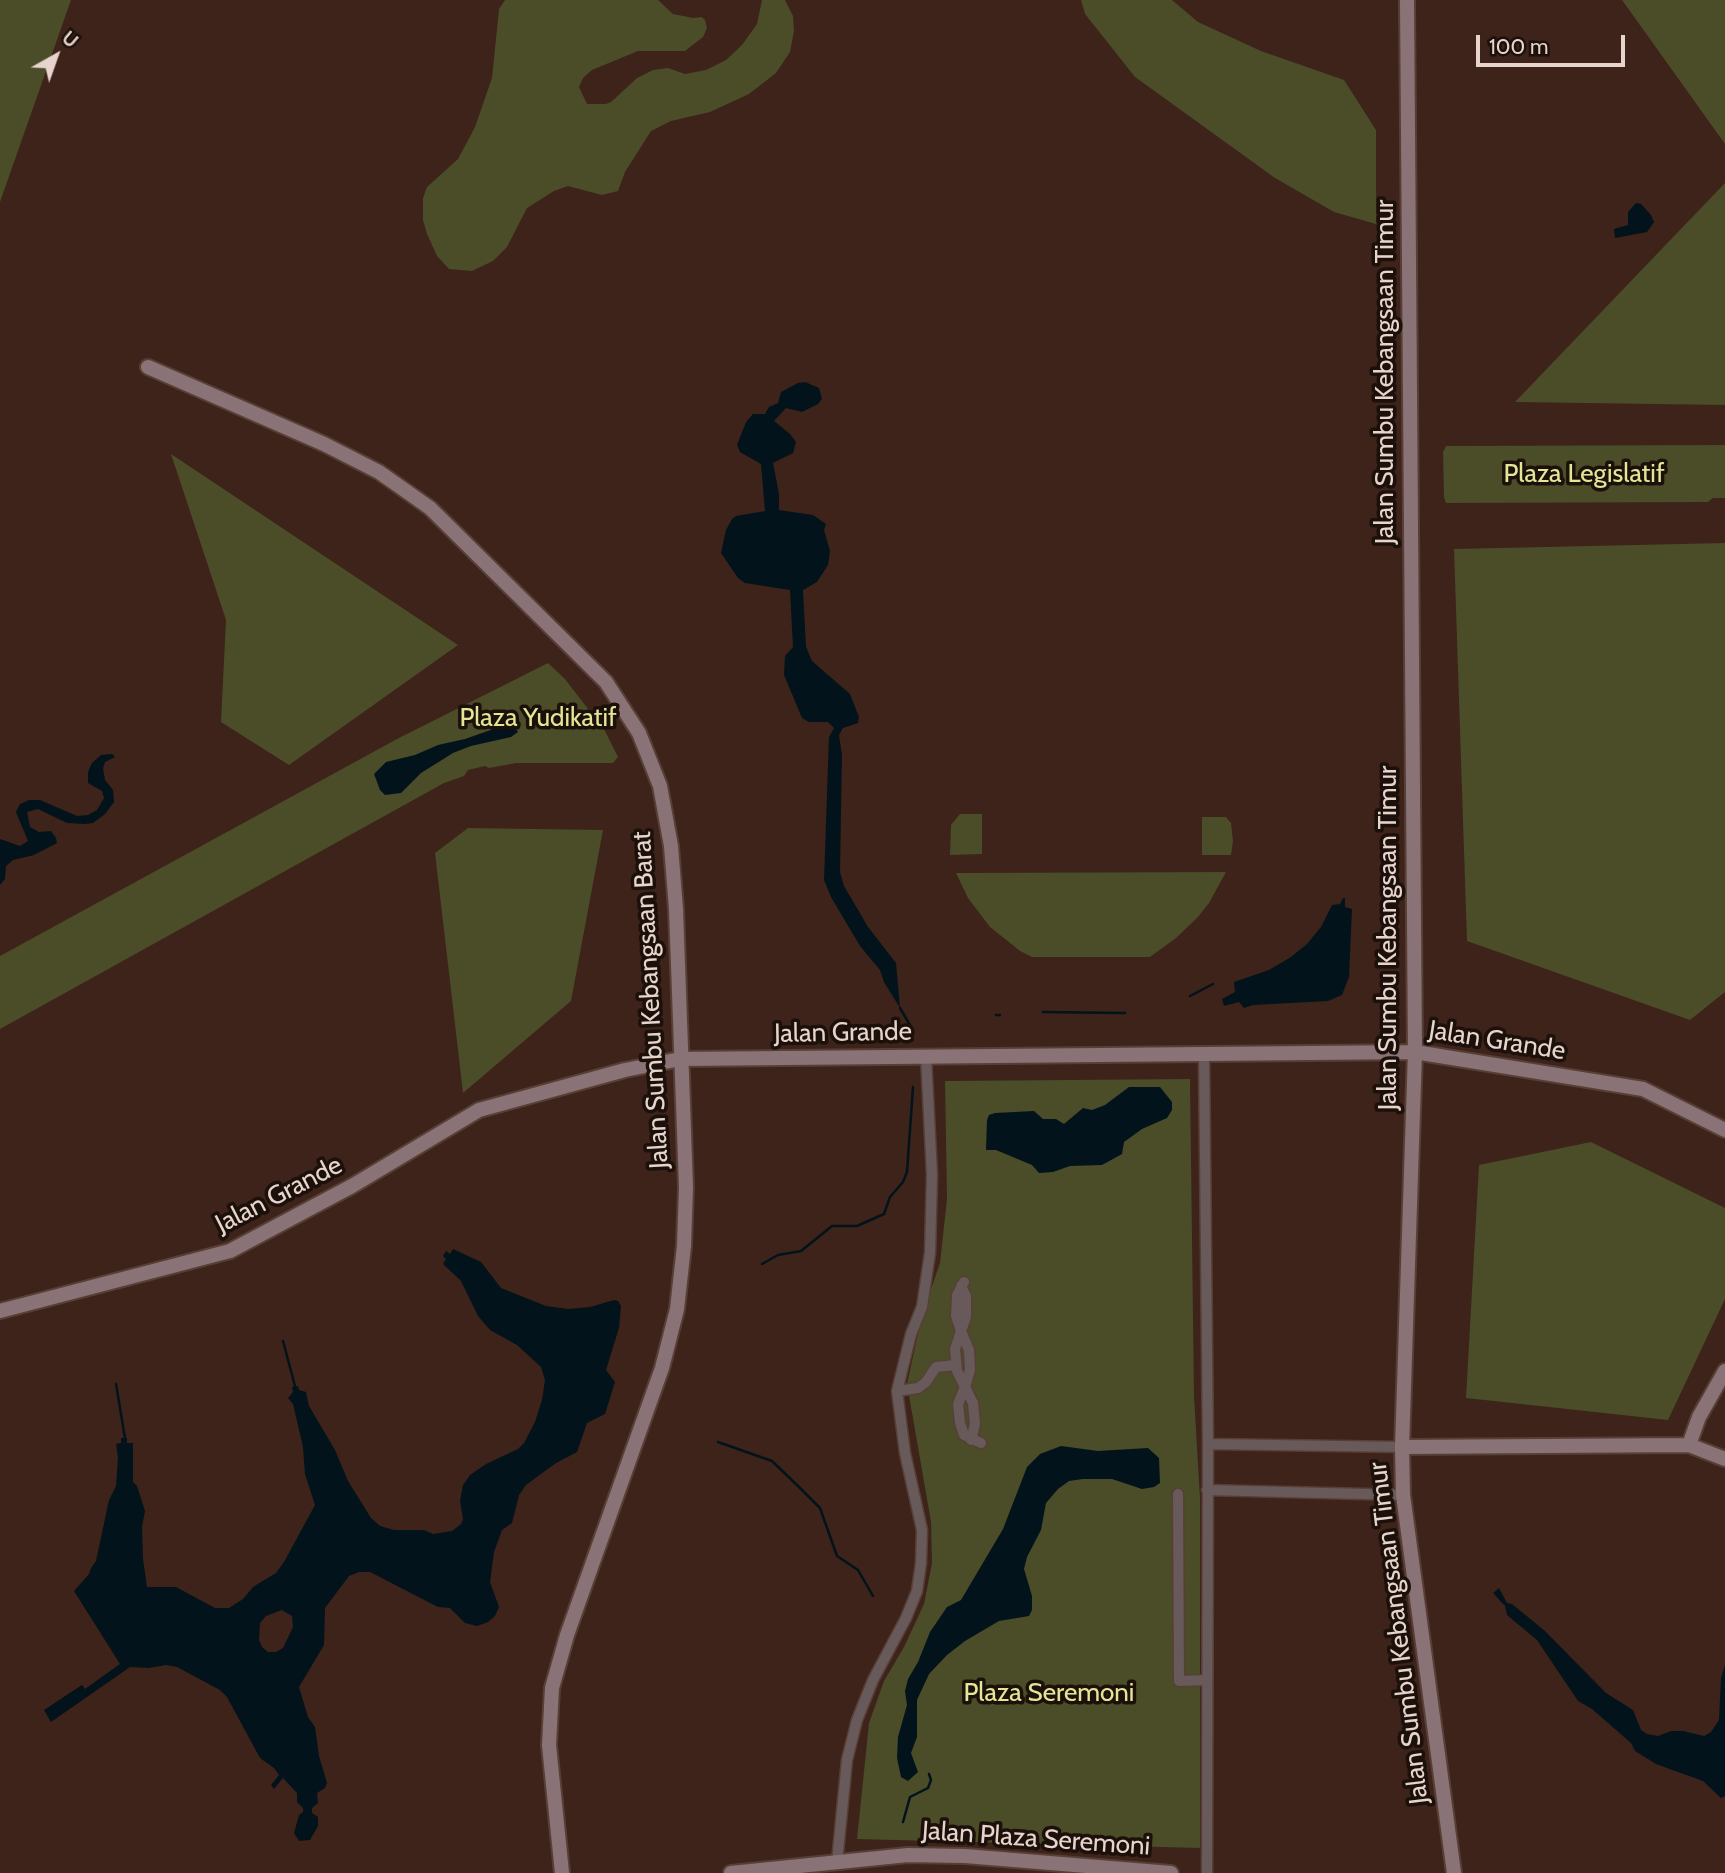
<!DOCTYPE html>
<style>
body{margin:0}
#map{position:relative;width:1725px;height:1873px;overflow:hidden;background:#3d2319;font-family:Cabin,sans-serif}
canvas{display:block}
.north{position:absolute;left:21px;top:21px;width:70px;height:70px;-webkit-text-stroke:5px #1c100b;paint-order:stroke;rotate:40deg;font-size:19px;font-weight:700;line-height:28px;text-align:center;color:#e6d4cd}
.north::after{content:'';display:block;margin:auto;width:24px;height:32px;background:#e6d4cd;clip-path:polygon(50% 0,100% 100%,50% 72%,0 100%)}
.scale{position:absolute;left:1476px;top:35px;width:149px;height:32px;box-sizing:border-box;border:4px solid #e6d4cd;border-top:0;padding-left:9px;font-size:21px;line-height:24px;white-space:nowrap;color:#e6d4cd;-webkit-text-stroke:5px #1c100b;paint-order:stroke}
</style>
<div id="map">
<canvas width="1725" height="1873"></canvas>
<div class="north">U</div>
<div class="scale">100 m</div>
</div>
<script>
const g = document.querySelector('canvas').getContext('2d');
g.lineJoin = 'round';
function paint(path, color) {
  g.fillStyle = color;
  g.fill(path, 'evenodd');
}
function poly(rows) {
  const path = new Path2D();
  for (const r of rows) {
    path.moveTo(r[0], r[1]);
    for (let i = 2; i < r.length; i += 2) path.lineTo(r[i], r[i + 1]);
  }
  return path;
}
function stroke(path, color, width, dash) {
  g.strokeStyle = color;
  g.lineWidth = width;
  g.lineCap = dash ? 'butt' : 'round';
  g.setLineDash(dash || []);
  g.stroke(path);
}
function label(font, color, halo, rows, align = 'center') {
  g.font = font + ' Cabin,sans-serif';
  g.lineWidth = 7;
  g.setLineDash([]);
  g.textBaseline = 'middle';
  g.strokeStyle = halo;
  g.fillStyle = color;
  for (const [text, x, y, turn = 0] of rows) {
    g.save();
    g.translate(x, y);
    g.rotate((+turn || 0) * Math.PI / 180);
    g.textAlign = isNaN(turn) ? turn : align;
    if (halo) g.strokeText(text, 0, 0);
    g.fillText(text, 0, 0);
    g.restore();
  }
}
const green = poly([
 [0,0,71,0,0,202],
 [505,0,658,0,673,14,693,18,702,17,705,20,707,28,703,37,685,51,638,51,592,70,583,78,579,87,587,104,606,104,611,102,637,78,653,70,668,68,685,74,706,70,726,60,742,45,757,24,762,0,785,0,793,16,794,31,790,52,776,73,749,94,710,112,671,121,651,131,625,172,618,191,602,195,568,186,554,191,527,208,507,247,493,261,472,271,449,269,437,256,427,234,423,220,423,198,427,187,458,159,475,127,492,78,499,9],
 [1081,0,1172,0,1198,22,1261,51,1344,80,1376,130,1376,224,1334,212,1275,178,1135,77,1085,14],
 [1622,0,1725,0,1725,144],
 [1725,183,1725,405,1515,402],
 [1725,445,1725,498,1713,498,1708,502,1446,503,1444,497,1443,452,1446,446],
 [171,454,458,645,289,765,221,722,226,620],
 [1725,543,1725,992,1690,1020,1467,941,1454,549],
 [548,663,565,679,605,731,618,757,613,763,516,763,489,768,485,766,468,770,464,776,444,783,0,1029,0,956,397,739],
 [960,814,982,814,982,854,950,855,951,825],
 [1202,817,1226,817,1231,823,1233,841,1231,855,1202,855],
 [468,828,603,830,571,1001,463,1093,435,853],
 [1226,872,1209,903,1198,917,1176,938,1150,957,1032,957,1020,951,990,927,968,898,956,873],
 [1190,1079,1194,1396,1200,1498,1200,1848,857,1839,869,1723,884,1681,904,1647,924,1604,932,1563,931,1522,907,1384,922,1315,940,1263,947,1199,945,1081],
 [1591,1142,1725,1208,1725,1299,1668,1420,1466,1398,1479,1165]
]);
const water = poly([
 [1636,203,1641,204,1651,215,1654,222,1647,232,1615,238,1614,229,1628,225,1628,212],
 [805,382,819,388,822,399,818,404,802,412,786,408,774,421,790,434,796,442,793,453,773,463,779,494,779,510,813,515,826,524,824,530,830,551,828,565,817,582,803,590,806,647,812,661,850,694,859,717,858,723,843,728,839,735,842,755,840,872,844,886,868,927,896,963,900,1008,884,982,880,970,860,946,831,897,824,880,829,737,834,728,828,722,809,722,802,718,784,675,785,656,793,647,790,590,745,583,738,578,721,553,726,530,732,519,736,516,765,511,761,464,740,452,737,445,746,422,753,414,765,414,769,407,778,403,781,392,798,383],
 [502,726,514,726,518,732,511,737,471,746,453,753,421,773,401,793,385,795,380,790,374,774,386,762,415,755,438,745,465,739],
 [112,754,115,757,105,762,103,768,105,780,113,790,114,802,105,814,93,823,84,824,67,823,38,809,27,812,30,827,39,832,51,831,56,838,57,843,34,855,13,860,6,866,5,879,0,885,0,839,20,846,28,841,16,812,20,804,29,800,40,800,77,816,88,815,97,810,104,798,102,791,88,783,88,772,92,763,101,755],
 [1343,898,1345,898,1345,907,1352,909,1349,977,1342,995,1328,1001,1253,1005,1244,1008,1239,1002,1224,1006,1222,999,1235,992,1234,982,1269,970,1291,957,1307,944,1321,927,1332,905,1340,904],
 [1129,1087,1160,1087,1172,1102,1172,1110,1167,1118,1142,1129,1124,1142,1122,1154,1102,1165,1070,1166,1053,1172,1039,1173,1032,1165,996,1150,986,1150,987,1120,989,1115,995,1113,1034,1111,1043,1119,1056,1119,1064,1124,1083,1108,1092,1110,1105,1105],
 [453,1249,481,1262,501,1288,546,1306,568,1309,590,1307,614,1300,618,1301,621,1306,619,1328,606,1370,615,1382,605,1414,587,1423,577,1452,556,1463,526,1485,519,1495,512,1523,502,1530,494,1552,490,1582,499,1607,495,1616,488,1622,477,1626,465,1623,450,1608,438,1607,370,1572,359,1572,349,1576,325,1608,324,1645,299,1687,308,1717,315,1727,319,1756,327,1783,325,1788,317,1793,318,1803,312,1808,312,1813,318,1817,318,1826,310,1840,299,1841,294,1833,299,1815,303,1812,303,1808,297,1802,297,1793,283,1778,274,1789,271,1785,279,1775,274,1768,260,1758,227,1697,220,1690,177,1667,166,1665,149,1668,130,1667,51,1722,44,1710,82,1685,85,1689,120,1664,74,1591,89,1574,91,1568,96,1561,109,1500,116,1486,118,1457,116,1444,121,1443,121,1438,127,1438,127,1443,133,1443,133,1482,137,1486,145,1511,142,1527,143,1559,147,1587,176,1587,215,1608,229,1608,243,1599,253,1587,276,1573,284,1562,315,1505,305,1474,303,1447,293,1404,288,1398,293,1392,292,1387,298,1386,299,1390,306,1392,309,1406,335,1450,348,1481,371,1518,380,1526,394,1530,424,1530,433,1534,452,1531,461,1524,463,1519,460,1501,463,1485,470,1475,486,1464,518,1449,524,1443,535,1422,542,1400,545,1380,541,1367,517,1345,490,1330,478,1316,461,1281,443,1264,446,1259,443,1256,446,1251,450,1254],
 [282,1610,292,1616,293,1627,283,1648,276,1652,268,1652,262,1647,259,1640,260,1623,266,1616],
 [1061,1446,1098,1451,1148,1448,1159,1458,1160,1483,1154,1487,1142,1489,1112,1479,1083,1479,1069,1481,1058,1489,1046,1503,1041,1530,1027,1557,1024,1569,1032,1596,1032,1610,1029,1616,999,1621,965,1641,947,1655,929,1674,917,1700,917,1737,911,1753,918,1772,908,1781,901,1777,897,1758,898,1737,907,1705,905,1691,908,1679,918,1662,930,1632,947,1607,961,1600,1003,1529,1027,1467,1040,1454],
 [1499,1588,1507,1603,1512,1604,1545,1631,1606,1693,1633,1710,1641,1730,1647,1734,1658,1736,1671,1731,1683,1731,1704,1736,1711,1732,1719,1720,1721,1678,1725,1665,1725,1796,1721,1798,1703,1781,1656,1764,1635,1751,1631,1743,1592,1709,1578,1701,1537,1640,1507,1615,1505,1606,1493,1593]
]);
const stream = poly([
 [1190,996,1213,984],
 [900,1008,911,1027],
 [1043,1012,1125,1013],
 [996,1015,1000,1015],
 [762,1264,778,1255,801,1251,832,1226,857,1226,884,1214,890,1197,903,1182,907,1172,913,1087],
 [283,1341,295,1386],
 [116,1384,125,1438],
 [718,1442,772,1461,800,1488,820,1508,837,1556,858,1570,873,1596],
 [903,1822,910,1797,928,1788,931,1780,929,1774]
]);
const street = poly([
 [1204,1055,1208,1444,1207,1873],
 [964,1282,957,1295,956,1316,961,1331,955,1349,957,1371,965,1387,958,1404,960,1423,964,1435,981,1443],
 [961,1286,966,1296,966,1317,961,1331,969,1350,970,1370,965,1387,973,1403,975,1424,971,1440],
 [897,1391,918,1388,926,1382,936,1367,956,1365],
 [1208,1444,1402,1447],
 [1207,1490,1403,1495],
 [1178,1494,1179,1681,1207,1680],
 [837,1862,847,1760,857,1720,873,1680,906,1618,917,1591,921,1563,922,1530,905,1453,897,1391,911,1334,922,1307,930,1253,932,1175,926,1056]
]);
const secondary = poly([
 [1407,0,1415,1052,1402,1447,1403,1495,1454,1873],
 [148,367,324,444,379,472,430,508,606,682,639,733,660,786,671,846,676,909,686,1187,684,1246,677,1309,662,1368,567,1635,552,1688,549,1745,562,1873],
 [0,1311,230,1251,352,1186,479,1110,625,1070,680,1059,1415,1052,1643,1089,1725,1130],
 [1689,1445,1699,1417,1725,1371],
 [1402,1447,1689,1445,1725,1459],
 [731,1873,908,1855,965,1856,1171,1873]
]);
const streetNames = [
 ["Jalan Sumbu Kebangsaan Timur",1385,372,-90],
 ["Jalan Sumbu Kebangsaan Timur",1388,938,-90],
 ["Jalan Sumbu Kebangsaan Barat",651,1000,-93],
 ["Jalan Grande",843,1033,-1],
 ["Jalan Grande",1497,1041,9],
 ["Jalan Grande",279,1195,-27],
 ["Jalan Sumbu Kebangsaan Timur",1399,1633,-97],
 ["Jalan Plaza Seremoni",1036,1839,4]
];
const parkNames = [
 ["Plaza Legislatif",1584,474],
 ["Plaza Yudikatif",538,718],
 ["Plaza Seremoni",1049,1693]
];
paint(green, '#4b4c28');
paint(water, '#03131b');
stroke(stream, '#03131b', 2.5);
stroke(street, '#583f36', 13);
stroke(secondary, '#583f36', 18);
stroke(street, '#68595b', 10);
stroke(secondary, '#8a7376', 14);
label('26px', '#e6d4cd', '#1c100b', streetNames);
label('26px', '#e3e694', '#1c100b', parkNames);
</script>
